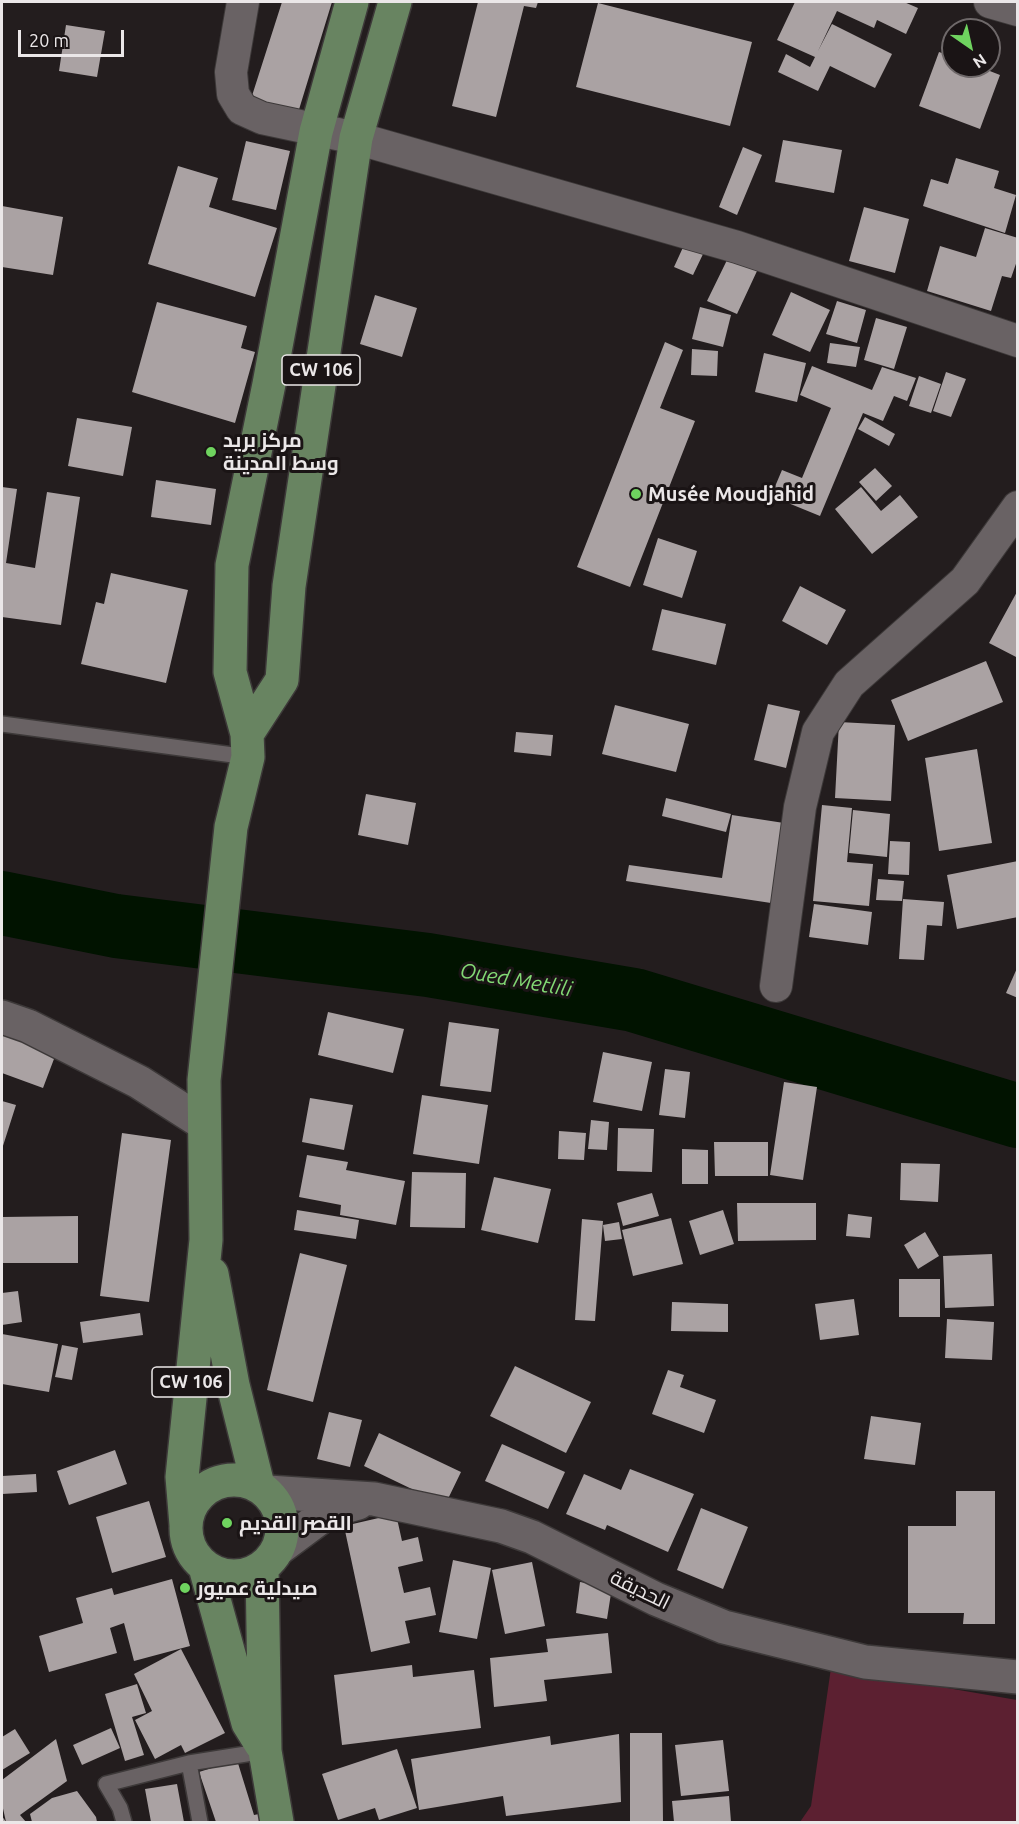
<!DOCTYPE html>
<meta charset="utf-8">
<style>
body{margin:0}
#map{position:relative;width:1019px;height:1824px;overflow:hidden;background:#231d1e;font-family:Ubuntu,sans-serif}
canvas{display:block}
.frame{position:absolute;inset:0;border:3px solid #ebe7e8;pointer-events:none}
.north{position:absolute;left:941px;top:18px;width:60px;height:60px;box-sizing:border-box;background:#1a1415;border:2px solid #6e6869;border-radius:50%;rotate:146deg;font-size:16px;font-weight:700;line-height:24px;text-align:center;color:#ebe7e8}
.north::after{content:'';display:block;margin:auto;width:21px;height:27px;background:#6fd35f;clip-path:polygon(50% 0,100% 100%,50% 72%,0 100%)}
.scale{position:absolute;left:18px;top:30px;width:106px;height:27px;box-sizing:border-box;border:3px solid #ebe7e8;border-top:0;padding-left:8px;font-size:18px;line-height:21px;white-space:nowrap;color:#ebe7e8;-webkit-text-stroke:4px #1a1415;paint-order:stroke}
</style>
<div id="map">
<canvas width="1019" height="1824"></canvas>
<div class="frame"></div>
<div class="north">N</div>
<div class="scale">20 m</div>
</div>
<script>
const g = document.querySelector('canvas').getContext('2d');
g.lineJoin = 'round';
function paint(path, color) {
  g.fillStyle = color;
  g.fill(path, 'evenodd');
}
function poly(rows) {
  const path = new Path2D();
  for (const r of rows) {
    if (r.length === 3) {
      path.moveTo(r[0] + r[2], r[1]);
      path.arc(r[0], r[1], r[2], 0, 2 * Math.PI);
      continue;
    }
    path.moveTo(r[0], r[1]);
    for (let i = 2; i < r.length; i += 2) path.lineTo(r[i], r[i + 1]);
  }
  return path;
}
function stroke(path, color, width, dash) {
  g.strokeStyle = color;
  g.lineWidth = width;
  g.lineCap = dash ? 'butt' : 'round';
  g.setLineDash(dash || []);
  g.stroke(path);
}
function label(font, color, halo, rows, align = 'center') {
  g.font = font + ' Ubuntu,Cairo,sans-serif';
  g.lineWidth = 6;
  g.setLineDash([]);
  g.textBaseline = 'middle';
  g.strokeStyle = halo;
  g.fillStyle = color;
  for (const [text, x, y, turn = 0] of rows) {
    g.save();
    g.translate(x, y);
    g.rotate((+turn || 0) * Math.PI / 180);
    g.textAlign = isNaN(turn) ? turn : align;
    if (halo) g.strokeText(text, 0, 0);
    g.fillText(text, 0, 0);
    g.restore();
  }
}
const green = poly([
 [831,1668,1017,1700,1017,1822,800,1822,811,1806]
]);
const river = poly([
 [2,903,116,926,428,965,634,1000,1018,1116]
]);
const building = poly([
 [282,2,332,2,297,116,250,102],
 [478,2,538,2,536,8,524,6,496,117,452,106],
 [795,2,904,2,918,8,906,34,877,20,874,28,837,11,818,51,832,24,892,54,875,88,830,66,818,91,778,72,786,54,810,67,815,57,777,40],
 [598,3,752,42,730,126,576,87],
 [66,25,105,31,97,77,59,71],
 [939,52,953,57,953,66,977,66,1000,75,980,129,919,106],
 [783,140,842,150,834,193,775,182],
 [246,141,290,151,276,210,232,200],
 [743,147,762,155,737,215,719,207],
 [956,158,999,171,994,188,1016,195,1005,233,923,206,931,179,948,184],
 [178,166,218,178,209,207,277,228,255,297,148,264],
 [2,206,63,217,53,275,2,267],
 [864,207,909,219,895,273,849,261],
 [985,228,1018,238,1018,258,1011,278,1002,276,991,311,927,291,940,246,976,257],
 [685,243,704,252,693,275,674,267],
 [728,258,757,271,737,314,707,301],
 [791,292,830,310,810,352,772,335],
 [375,295,417,308,402,357,360,344],
 [837,301,866,310,857,343,826,334],
 [157,302,247,326,241,348,255,352,235,423,132,392],
 [700,307,731,315,723,347,692,339],
 [876,318,907,327,894,369,864,360],
 [665,342,683,350,660,408,695,421,630,587,577,567],
 [830,343,860,347,856,367,827,363],
 [692,349,718,351,717,376,691,375],
 [764,353,806,363,797,402,755,392],
 [812,366,872,390,882,367,916,378,907,401,894,396,883,421,863,413,820,516,771,496,782,470,802,478,831,408,800,395],
 [946,372,966,379,951,417,933,411],
 [919,376,941,384,931,413,909,406],
 [865,417,895,434,889,446,858,429],
 [77,418,132,427,123,476,68,466],
 [875,468,892,486,876,501,859,482],
 [156,480,216,489,211,525,151,517],
 [2,487,17,489,6,563,35,568,47,492,80,497,61,625,2,617],
 [861,487,881,511,900,495,918,517,872,554,835,509],
 [658,538,697,551,682,598,643,585],
 [111,573,188,590,166,683,81,664,96,602,104,604],
 [800,586,846,610,827,645,782,621],
 [1018,590,1018,658,989,643],
 [662,609,726,624,716,665,652,650],
 [986,661,1003,702,908,741,891,700],
 [768,704,800,711,786,768,754,760],
 [615,705,689,724,676,772,602,754],
 [839,722,895,725,891,801,835,798],
 [516,732,553,735,551,756,514,752],
 [977,749,992,843,939,851,925,758],
 [366,794,416,803,408,845,358,835],
 [666,798,731,814,726,832,662,816],
 [822,805,852,808,847,862,873,864,869,906,813,901],
 [853,810,890,814,887,857,849,853],
 [732,815,784,823,771,903,626,881,629,865,722,878],
 [890,841,910,842,909,875,888,874],
 [1018,861,1018,917,957,929,947,875],
 [878,879,904,881,902,901,876,900],
 [903,899,944,902,942,926,927,925,924,960,899,959],
 [814,904,872,912,868,945,809,937],
 [1018,966,1018,998,1006,993],
 [328,1012,404,1029,393,1073,318,1055],
 [449,1022,499,1029,491,1092,440,1086],
 [2,1031,57,1051,43,1088,2,1073],
 [603,1052,652,1062,642,1111,593,1102],
 [665,1069,690,1072,685,1118,659,1115],
 [784,1082,817,1087,803,1180,770,1175],
 [422,1095,488,1105,479,1164,413,1154],
 [310,1098,353,1105,344,1150,302,1142],
 [2,1101,16,1105,2,1149],
 [591,1120,609,1122,607,1150,588,1149],
 [618,1128,654,1129,652,1172,617,1171],
 [559,1131,586,1133,584,1160,558,1159],
 [122,1133,171,1140,149,1302,100,1296],
 [714,1142,768,1142,768,1176,715,1176],
 [682,1149,708,1150,708,1184,682,1184],
 [307,1155,348,1162,346,1170,405,1181,396,1225,340,1215,341,1205,299,1197],
 [901,1163,940,1164,938,1202,900,1200],
 [412,1172,466,1173,465,1228,410,1227],
 [494,1177,551,1189,538,1243,481,1230],
 [652,1193,659,1216,623,1226,617,1203],
 [737,1203,816,1203,816,1240,738,1241],
 [297,1210,359,1220,356,1239,294,1230],
 [723,1210,734,1244,700,1255,689,1221],
 [848,1214,872,1217,870,1238,846,1236],
 [78,1216,78,1263,2,1263,2,1217],
 [671,1218,683,1264,633,1276,622,1230],
 [582,1219,603,1221,595,1321,575,1320],
 [619,1222,622,1239,605,1241,603,1225],
 [925,1232,939,1256,918,1269,904,1245],
 [300,1253,347,1265,313,1402,267,1390],
 [992,1254,994,1306,945,1308,943,1256],
 [899,1279,940,1279,940,1317,899,1317],
 [18,1291,22,1322,2,1325,2,1293],
 [854,1299,859,1335,820,1340,815,1304],
 [672,1302,728,1304,728,1332,671,1331],
 [140,1313,143,1335,83,1343,80,1322],
 [947,1319,994,1322,992,1360,945,1358],
 [2,1334,58,1344,49,1392,2,1384],
 [62,1345,78,1348,72,1380,55,1377],
 [515,1366,591,1402,566,1453,490,1416],
 [668,1370,684,1375,680,1387,716,1400,704,1433,652,1414],
 [329,1412,362,1420,350,1467,317,1459],
 [871,1416,921,1423,915,1465,864,1459],
 [379,1433,461,1472,445,1505,364,1466],
 [502,1444,565,1472,548,1509,485,1481],
 [115,1450,127,1484,69,1505,57,1471],
 [630,1469,694,1494,668,1552,607,1525,605,1530,566,1514,584,1474,621,1490],
 [36,1474,37,1492,2,1494,2,1476],
 [956,1491,995,1491,995,1624,963,1624,964,1613,908,1613,908,1526,956,1526],
 [149,1501,166,1557,112,1573,96,1517],
 [701,1508,748,1527,723,1589,677,1570],
 [396,1514,402,1541,418,1537,423,1561,398,1567,404,1593,430,1587,436,1615,405,1621,410,1643,371,1652,344,1526],
 [453,1560,491,1568,477,1639,439,1632],
 [532,1562,545,1626,505,1634,492,1570],
 [172,1579,190,1646,134,1661,124,1623,110,1628,117,1653,49,1672,39,1636,83,1623,76,1598,112,1588,114,1595],
 [580,1582,612,1587,607,1619,576,1613],
 [608,1633,612,1673,544,1680,547,1701,494,1707,490,1658,548,1652,546,1639],
 [181,1649,225,1733,185,1753,181,1745,155,1759,135,1720,152,1711,134,1674],
 [412,1665,413,1677,474,1670,481,1728,342,1745,334,1675],
 [137,1684,146,1713,132,1717,144,1755,125,1761,105,1694],
 [111,1728,120,1748,82,1765,73,1745],
 [15,1729,30,1753,2,1770,2,1737],
 [630,1733,662,1733,663,1821,630,1822],
 [619,1734,621,1802,506,1816,503,1796,419,1810,411,1759,550,1736,551,1745],
 [56,1739,67,1781,20,1815,26,1822,2,1822,2,1816,6,1822,2,1804,2,1780],
 [723,1740,729,1791,681,1796,675,1745],
 [397,1749,417,1808,379,1820,375,1808,338,1820,322,1774],
 [237,1760,254,1815,259,1814,262,1822,216,1822,199,1772],
 [177,1784,184,1822,151,1822,145,1789],
 [77,1791,96,1817,97,1822,32,1822,30,1814,52,1798],
 [729,1796,731,1822,674,1822,672,1801]
]);
const service = poly([
 [2,724,248,757],
 [189,1763,200,1822],
 [124,1822,120,1808,106,1784,189,1763,265,1751]
]);
const minor = poly([
 [243,2,231,72,233,94,242,109,262,118,356,138,737,247,1018,341],
 [990,2,1018,10],
 [776,986,800,807,818,732,849,684,965,581,1018,507]
]);
const tertiary = poly([
 [2,1017,28,1026,139,1082,203,1123],
 [268,1492,374,1499,501,1526,532,1537,656,1599,724,1627,865,1662,1018,1677],
 [278,1549,329,1511,358,1503]
]);
const primary = poly([
 [247,734,282,680,289,586,356,138,395,2],
 [212,1274,233,1385,258,1485],
 [234,1528,48],
 [186,1525,182,1477,206,1240,204,1080,231,827,248,757,247,734,230,672,232,565,269,384,316,132,352,2],
 [205,1567,248,1723,261,1744],
 [262,1567,265,1751,277,1822]
]);
const markers = [
 [211,452,6,"#6fd35f"],
 [636,494,6,"#6fd35f"],
 [227,1523,6,"#6fd35f"],
 [185,1588,6,"#6fd35f"]
];
const shields = [
 [321,370,78],
 [191,1382,78]
];
const shieldNames = [
 ["CW 106",321,370],
 ["CW 106",191,1382]
];
const poiNames = [
 ["مركز بريد",223,440],
 ["وسط المدينة",223,463],
 ["Musée Moudjahid",648,494],
 ["القصر القديم",239,1523],
 ["صيدلية عميور",197,1588]
];
const streetNames = [
 ["الحديقة",640,1590,26]
];
const waterNames = [
 ["Oued Metlili",516,980,10]
];
paint(green, '#5c2031');
stroke(river, '#011300', 64);
paint(building, '#aaa2a3');
stroke(service, '#3d3939', 18);
stroke(minor, '#3d3939', 34);
stroke(tertiary, '#3d3939', 36);
stroke(primary, '#3d3939', 36);
stroke(service, '#696264', 15);
stroke(minor, '#696264', 32);
stroke(tertiary, '#696264', 33);
stroke(primary, '#688461', 33);
for (const [x, y, r, color] of markers) {
  const dot = new Path2D();
  dot.arc(x, y, r, 0, 2 * Math.PI);
  g.fillStyle = color;
  g.fill(dot);
  stroke(dot, '#1a1415', 2);
}
for (const [x, y, w] of shields) {
  const box = new Path2D();
  box.roundRect(x - w / 2, y - 15, w, 30, 4.5);
  g.fillStyle = '#1a1415';
  g.fill(box);
  stroke(box, '#ebe7e8', 1.5);
}
label('bold 18px', '#ebe7e8', null, shieldNames);
label('bold 20px', '#ebe7e8', '#1a1415', poiNames, 'left');
label('20px', '#ebe7e8', '#1a1415', streetNames);
label('italic 21px', '#82d874', '#1a1415', waterNames);
</script>
